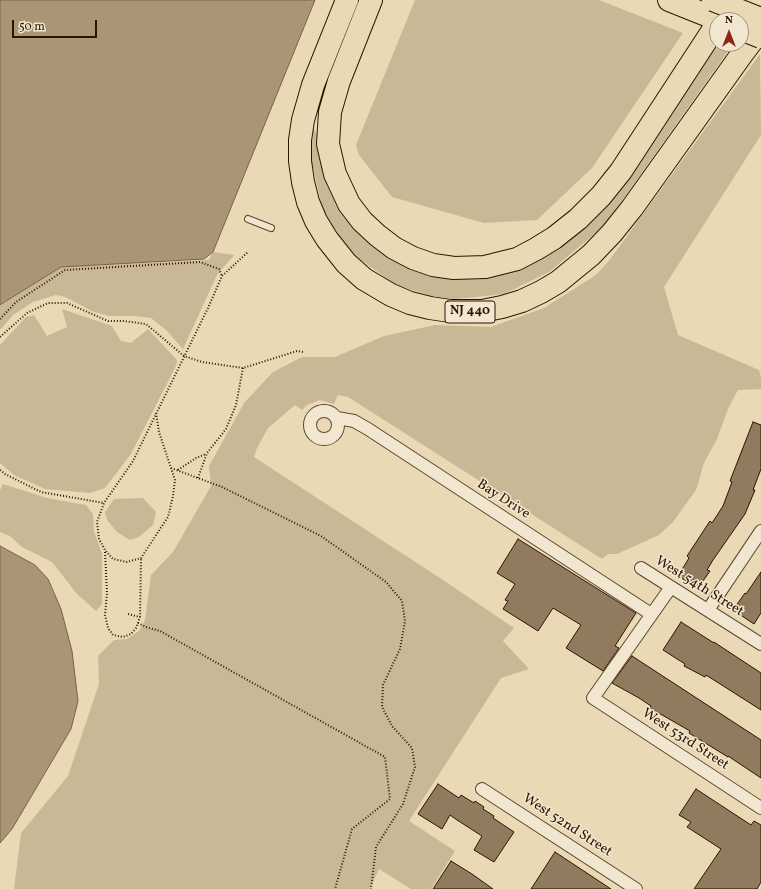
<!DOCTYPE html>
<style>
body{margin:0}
#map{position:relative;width:761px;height:889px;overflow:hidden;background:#e9d9b5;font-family:Vollkorn,serif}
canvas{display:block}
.north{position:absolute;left:709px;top:12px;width:40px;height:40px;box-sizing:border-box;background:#f1e6cf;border:1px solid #a3927c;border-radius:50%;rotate:0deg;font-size:11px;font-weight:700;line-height:16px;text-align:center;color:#2f1500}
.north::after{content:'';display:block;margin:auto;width:14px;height:18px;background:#8f2418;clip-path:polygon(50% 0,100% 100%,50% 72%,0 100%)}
.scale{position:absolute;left:12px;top:20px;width:85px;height:18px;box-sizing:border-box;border:2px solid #2f1500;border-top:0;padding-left:5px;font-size:12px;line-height:14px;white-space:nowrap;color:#2f1500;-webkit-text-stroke:3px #f1e6cf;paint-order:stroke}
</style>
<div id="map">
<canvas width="761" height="889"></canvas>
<div class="north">N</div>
<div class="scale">50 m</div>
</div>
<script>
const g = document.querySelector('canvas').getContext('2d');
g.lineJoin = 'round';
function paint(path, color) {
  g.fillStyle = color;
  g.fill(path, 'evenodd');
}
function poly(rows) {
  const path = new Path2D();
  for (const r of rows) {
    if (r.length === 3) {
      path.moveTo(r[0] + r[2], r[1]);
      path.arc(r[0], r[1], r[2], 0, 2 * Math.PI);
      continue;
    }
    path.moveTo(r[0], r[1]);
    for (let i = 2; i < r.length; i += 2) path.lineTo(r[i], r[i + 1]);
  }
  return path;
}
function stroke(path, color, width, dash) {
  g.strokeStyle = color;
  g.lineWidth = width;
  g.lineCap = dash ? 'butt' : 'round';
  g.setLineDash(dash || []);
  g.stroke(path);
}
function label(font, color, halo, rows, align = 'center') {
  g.font = font + ' Vollkorn,serif';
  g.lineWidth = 3;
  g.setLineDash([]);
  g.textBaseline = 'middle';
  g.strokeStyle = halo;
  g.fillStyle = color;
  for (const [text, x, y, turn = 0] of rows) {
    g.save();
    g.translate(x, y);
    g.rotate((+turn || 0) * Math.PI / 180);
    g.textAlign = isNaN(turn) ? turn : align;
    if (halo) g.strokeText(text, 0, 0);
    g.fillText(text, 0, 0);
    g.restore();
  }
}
const green = poly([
 [415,0,599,0,683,33,592,168,537,220,484,223,392,197,359,155,356,145],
 [729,44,733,44,604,226,549,272,504,294,446,300,396,285,354,255,324,215,312,163,312,124,318,137,323,176,345,216,381,253,439,276,488,276,534,262,577,231,711,50],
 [760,54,761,135,664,287,678,335,759,370,761,378,761,389,738,390,728,409,717,439,704,463,696,490,673,522,659,535,617,554,608,554,602,559,348,397,338,395,334,404,320,400,307,405,302,410,295,405,268,428,257,448,254,457,440,578,514,628,503,641,529,669,501,678,409,821,455,851,431,889,411,889,379,869,370,889,14,889,21,833,68,776,99,684,98,656,114,640,127,639,139,631,145,620,151,575,173,552,211,486,209,466,244,403,273,372,302,357,335,357,384,336,435,325,491,327,544,308,596,275,608,262],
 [213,252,234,255,217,275,183,349,166,330,151,318,134,316,109,316,94,312,65,297,56,295,33,302,13,315,0,330,0,306,61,267,209,260],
 [62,309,112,326,121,341,131,343,148,329,177,360,176,366,131,454,105,488,90,493,45,489,14,475,0,463,0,345,26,317,34,315,47,336,67,327],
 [3,484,47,498,86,505,93,514,94,531,102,554,102,604,96,611,77,594,52,562,22,547,10,536,0,532,0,490],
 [143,498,156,512,153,525,139,537,130,540,117,532,107,520,105,512,114,499]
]);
const water = poly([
 [0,0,315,0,213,252,204,259,61,267,0,305,0,0],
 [0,546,35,565,48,579,61,609,72,651,78,701,71,729,12,829,0,843,0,546]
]);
const building = poly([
 [753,422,761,425,761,469,753,490,755,490,745,514,713,560,707,570,710,571,698,588,678,576,689,558,687,556,710,521,712,523,723,506,732,482,730,481,753,422],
 [518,539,636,613,615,646,619,648,603,671,566,648,581,625,553,608,538,631,503,609,508,601,505,600,515,584,497,573,518,539],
 [761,572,761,613,754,624,733,610,745,593,746,594,761,572],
 [681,622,714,643,714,642,723,648,761,673,761,710,706,675,705,677,684,666,685,664,663,650,681,622],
 [632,656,761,740,761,778,728,756,728,757,689,733,690,731,650,708,651,706,639,698,612,683,632,656],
 [438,784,459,798,461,795,474,803,475,801,484,807,483,809,494,816,493,818,514,832,494,862,474,850,482,836,457,820,450,815,442,829,418,814,438,784],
 [696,789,751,825,754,821,761,825,761,882,757,889,694,889,721,849,687,827,691,822,679,815,696,789],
 [555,852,611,889,531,889,555,852],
 [451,861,472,874,493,889,433,889,451,861]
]);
const path = poly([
 [0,319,16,302,65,270,200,262,219,269,222,276],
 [0,337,27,313,48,303,67,303,108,321,124,321,146,324,184,356,202,362,243,368,297,351,303,352],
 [156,413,159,432,175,480,173,496,168,517,141,558,127,562,113,559,105,550,99,539,97,522,104,503,133,461,208,308,222,276,248,252],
 [171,468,222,487,321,536,386,582,402,601,405,621,400,649,383,685,382,707,392,726,412,748,415,767,403,804,376,847,371,889],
 [0,470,5,474,41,492,104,503],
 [178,470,196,458,206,454],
 [198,478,207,453,226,429,236,405,243,368],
 [105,552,107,593,105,615,108,628,113,635,123,637,131,634,136,628,140,617,141,558],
 [128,614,140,617],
 [138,623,146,627,160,631,385,757,390,799,352,829,335,889]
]);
const lane = poly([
 [248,219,271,228]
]);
const street = poly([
 [324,425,14],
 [337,418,354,421,368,429,651,614],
 [641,568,761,644],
 [671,587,593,698,761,808],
 [708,610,761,531],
 [482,789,636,889]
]);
const highway = poly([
 [347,0,313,85,303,120,300,140,300,161,303,182,308,202,316,221,327,239,346,263,364,279,391,295,410,303,430,308,450,311,482,311,502,307,522,301,541,292,558,282,591,255,612,233,632,208,742,54,761,29],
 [371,0,339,81,330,112,328,144,335,174,349,204,362,221,377,235,394,248,413,258,433,265,454,268,485,267,517,259,536,249,554,238,578,219,601,196,621,171,717,24],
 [669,0,719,20]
]);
const highwayBridge = poly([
 [713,0,761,19],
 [741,29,761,37]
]);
const shields = [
 [470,312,50]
];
const shieldNames = [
 ["NJ 440",470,312]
];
const streetNames = [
 ["Bay Drive",503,500,33],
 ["West 54th Street",699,587,32],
 ["West 53rd Street",685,740,33],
 ["West 52nd Street",567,826,33]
];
paint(green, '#c9b896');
paint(water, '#aa9677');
stroke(water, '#796247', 1);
paint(building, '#907b5e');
stroke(building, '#2f1500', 1);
stroke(lane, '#5e462d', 8);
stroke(street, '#5e462d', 14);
stroke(highway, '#2f1500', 24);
stroke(path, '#2f1500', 2, [1, 2]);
stroke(lane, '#f1e6cf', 6);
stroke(street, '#f1e6cf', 12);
stroke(highway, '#e9d9b5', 22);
stroke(highwayBridge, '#2f1500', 24, []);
stroke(highwayBridge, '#e9d9b5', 22);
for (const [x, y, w] of shields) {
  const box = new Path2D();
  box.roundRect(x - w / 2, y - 11, w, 22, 3);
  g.fillStyle = '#f1e6cf';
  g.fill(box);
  stroke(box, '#2f1500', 1);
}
label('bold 13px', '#2f1500', null, shieldNames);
label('14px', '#2f1500', '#f1e6cf', streetNames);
</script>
